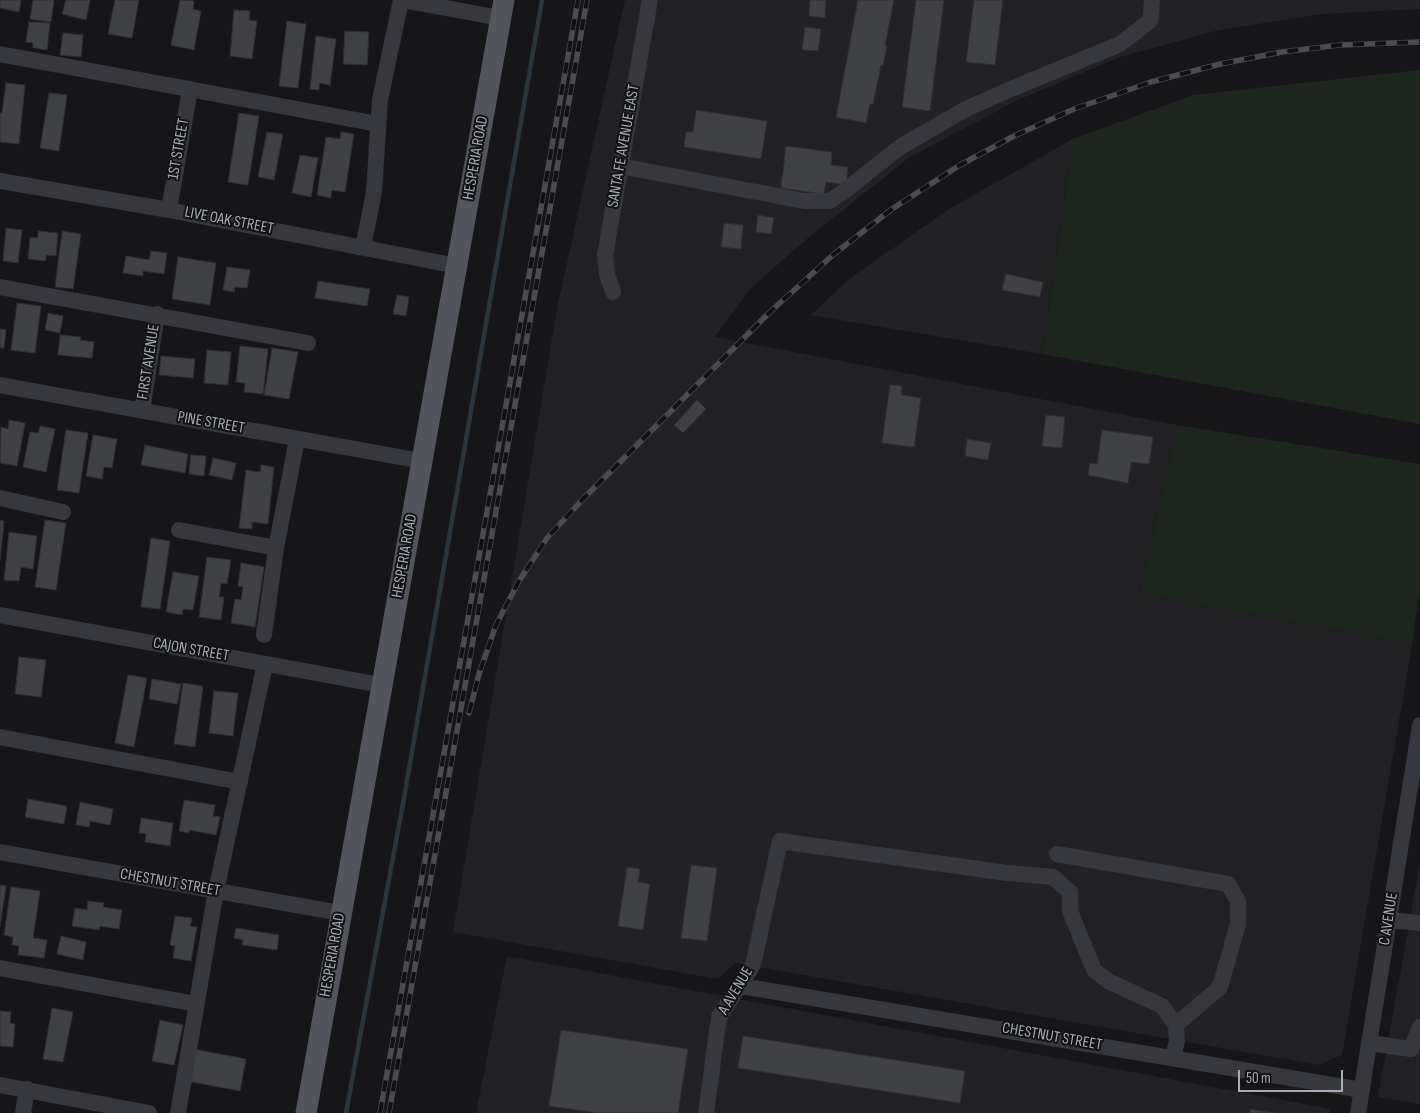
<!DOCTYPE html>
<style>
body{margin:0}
#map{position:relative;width:1420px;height:1113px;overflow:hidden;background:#161618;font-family:"Sofia Sans Condensed",sans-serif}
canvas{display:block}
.scale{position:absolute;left:1238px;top:1070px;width:105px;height:22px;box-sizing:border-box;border:2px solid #a8adb8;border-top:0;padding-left:6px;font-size:15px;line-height:18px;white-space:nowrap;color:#a8adb8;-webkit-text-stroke:4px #111113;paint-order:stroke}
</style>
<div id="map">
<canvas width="1420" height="1113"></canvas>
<div class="scale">50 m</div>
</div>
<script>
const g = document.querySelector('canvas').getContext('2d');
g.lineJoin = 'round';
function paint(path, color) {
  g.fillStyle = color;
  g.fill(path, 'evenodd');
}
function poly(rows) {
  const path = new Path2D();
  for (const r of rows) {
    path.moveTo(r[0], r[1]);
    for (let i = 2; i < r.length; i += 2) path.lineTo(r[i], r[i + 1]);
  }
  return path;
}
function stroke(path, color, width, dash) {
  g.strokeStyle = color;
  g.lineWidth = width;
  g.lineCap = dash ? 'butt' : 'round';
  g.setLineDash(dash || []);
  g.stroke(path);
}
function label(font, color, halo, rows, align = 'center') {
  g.font = font + ' "Sofia Sans Condensed",sans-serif';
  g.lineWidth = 4;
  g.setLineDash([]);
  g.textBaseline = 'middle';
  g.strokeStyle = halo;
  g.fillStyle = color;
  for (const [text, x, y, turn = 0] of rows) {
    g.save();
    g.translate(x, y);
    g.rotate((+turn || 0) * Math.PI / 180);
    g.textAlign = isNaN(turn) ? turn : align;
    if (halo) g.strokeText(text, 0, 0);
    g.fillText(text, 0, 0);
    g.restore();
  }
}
const built = poly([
 [625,0,1420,0,1420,9,1322,14,1219,30,1120,57,1018,100,910,157,809,237,749,290,715,337,1177,425,1139,594,1412,644,1342,1055,1319,1065,735,963,718,979,453,932,557,308],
 [1073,139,1042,354,811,315,849,279,949,209],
 [1420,864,1420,1104,1378,1097],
 [507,956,1331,1109,1330,1113,476,1113]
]);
const green = poly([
 [1420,70,1420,424,1042,354,1073,139,1193,95],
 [1177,425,1420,464,1420,591,1412,644,1139,594]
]);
const stream = poly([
 [346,1113,404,798,542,0]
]);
const building = poly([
 [0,0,21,0,19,12,0,8,0,0],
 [33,0,54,0,51,22,30,19,33,0],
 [66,0,90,0,86,20,62,14,66,0],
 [115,0,139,0,132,38,108,34,115,0],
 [180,0,194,1,193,9,201,11,194,50,171,45,180,0],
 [810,0,826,0,825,18,809,16,810,0],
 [858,0,894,0,885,45,887,45,883,66,881,65,873,104,870,104,866,123,836,117,858,0],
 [916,0,944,0,930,111,902,107,916,0],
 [974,0,1003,0,995,65,966,62,974,0],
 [234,10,250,11,249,20,257,21,252,59,230,56,234,10],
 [287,21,306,24,298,88,279,86,287,21],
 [29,22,50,23,47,50,33,48,33,43,26,42,29,22],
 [805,27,821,29,818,51,802,50,805,27],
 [345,31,369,32,367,65,343,64,345,31],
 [63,33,83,35,81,57,60,55,63,33],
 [316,36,336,39,330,85,319,83,319,90,310,89,316,36],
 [6,83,25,85,19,144,0,142,0,113,2,113,6,83],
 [49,93,67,95,59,151,40,148,49,93],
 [696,110,767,121,761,159,684,147,686,132,693,132,696,110],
 [239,113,259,116,248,185,228,182,239,113],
 [267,132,283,134,274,180,258,177,267,132],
 [341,132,354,134,345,192,332,190,331,198,317,195,326,137,340,139,341,132],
 [786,146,832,152,831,165,848,167,846,185,826,182,824,194,781,188,786,146],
 [300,155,318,158,311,197,292,193,300,155],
 [758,215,774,218,771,234,756,232,758,215],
 [724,223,743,225,741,249,721,247,724,223],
 [6,228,22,230,18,263,3,261,6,228],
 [38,231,58,233,56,256,46,255,46,261,28,259,30,237,38,238,38,231],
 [62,231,81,234,73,289,55,287,62,231],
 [151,251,167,253,164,274,143,271,143,276,123,273,126,256,149,260,151,251],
 [178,257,216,263,210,305,172,299,178,257],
 [227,267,250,270,247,288,235,287,234,292,223,290,227,267],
 [1006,274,1043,282,1040,297,1002,290,1006,274],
 [318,281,370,289,367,306,315,298,318,281],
 [397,295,409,297,406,316,393,314,397,295],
 [17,303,41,306,35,353,11,350,17,303],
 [48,313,63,316,60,333,45,330,48,313],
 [0,329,6,330,4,348,0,348,0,329],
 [60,335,81,337,80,340,94,342,92,358,58,355,60,335],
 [240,346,268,349,263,394,244,392,245,383,236,382,240,346],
 [272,348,298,352,289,399,264,395,272,348],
 [207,350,231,352,228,385,204,383,207,350],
 [161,356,195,359,193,378,159,375,161,356],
 [890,385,902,386,901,395,921,398,914,447,882,443,890,385],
 [697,400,706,409,683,433,674,425,697,400],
 [1046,415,1065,417,1062,448,1042,446,1046,415],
 [9,420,25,423,17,466,0,463,1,427,8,429,9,420],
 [40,426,55,429,46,472,23,467,30,432,38,433,40,426],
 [66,430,88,433,79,493,57,490,66,430],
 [1102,430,1153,437,1149,464,1131,462,1128,483,1088,475,1090,463,1097,464,1102,430],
 [93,435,117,439,112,468,104,467,102,479,86,476,93,435],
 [967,439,991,443,988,460,965,456,967,439],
 [145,445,188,454,185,473,141,465,145,445],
 [191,455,206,456,204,476,189,474,191,455],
 [213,458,236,463,232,480,209,475,213,458],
 [261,465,274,467,268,524,252,522,252,529,239,528,246,470,260,472,261,465],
 [0,520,4,521,0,561,0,520],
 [45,520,66,523,56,590,35,587,45,520],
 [9,532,37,536,33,569,21,567,19,581,4,580,9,532],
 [151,538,170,541,160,609,141,607,151,538],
 [207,557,231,560,227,584,221,583,219,597,224,597,221,620,199,617,207,557],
 [241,563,264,567,255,627,231,623,235,599,241,600,243,587,238,586,241,563],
 [173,572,199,576,193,610,183,609,182,615,166,612,173,572],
 [19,657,46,660,41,697,15,694,19,657],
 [128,675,147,678,134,747,115,743,128,675],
 [152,679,181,684,177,704,149,699,152,679],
 [183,683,203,686,195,747,174,744,183,683],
 [214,691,238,693,233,736,209,733,214,691],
 [28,799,67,806,64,824,25,817,28,799],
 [184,800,215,805,213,816,220,817,216,835,189,830,189,833,179,831,184,800],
 [80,802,113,809,110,825,90,821,89,827,76,825,80,802],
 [141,818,173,823,170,846,145,842,146,834,139,833,141,818],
 [691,865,717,868,707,941,681,938,691,865],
 [627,867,640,869,638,882,650,884,643,930,618,926,627,867],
 [0,885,6,886,0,927,0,885],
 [11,887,40,891,33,938,47,940,44,958,18,955,19,946,12,945,13,937,4,935,11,887],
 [88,901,104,903,103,907,122,910,119,929,100,926,99,930,72,926,75,908,87,910,88,901],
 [175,916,192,918,190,926,197,927,191,961,173,958,175,946,170,945,175,916],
 [236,928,279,935,277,950,242,945,243,940,234,938,236,928],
 [61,936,86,942,83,960,57,954,61,936],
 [52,1008,73,1012,63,1062,43,1059,52,1008],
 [0,1011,11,1012,10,1023,15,1024,13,1047,0,1046,0,1011],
 [160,1020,183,1025,174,1065,152,1061,160,1020],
 [561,1030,688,1049,678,1113,598,1113,549,1106,561,1030],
 [743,1036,965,1071,960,1103,738,1068,743,1036],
 [193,1049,246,1059,240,1091,187,1081,193,1049],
 [1250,1109,1274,1113,1250,1113,1250,1109]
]);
const minor = poly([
 [402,0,500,18],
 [0,54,378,124],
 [620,166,804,201,829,201,842,193,900,147,966,109,1011,89,1120,44,1150,21,1152,0],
 [0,181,169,210,457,266],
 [169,210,190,89],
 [363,247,374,192,380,100,401,0],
 [0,287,308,343],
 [613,292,607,274,605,255,650,0],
 [0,385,422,461],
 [142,410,157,314],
 [0,498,63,512],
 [179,530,276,548],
 [0,615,381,685],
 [264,635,276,548,297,439],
 [0,737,240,782],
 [0,852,341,913],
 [1057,854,1228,884,1238,901,1238,924,1220,987,1176,1025],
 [1389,920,1420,923],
 [0,968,196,1004],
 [741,986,1362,1090],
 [1370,1043,1411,1049,1420,1027],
 [0,1085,149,1113],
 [23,1113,27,1089],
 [178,1113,216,891,265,664],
 [706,1113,719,1017,753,965,780,841,1007,873,1053,877,1070,892,1070,911,1094,970,1108,981,1162,1006,1176,1025,1177,1041,1173,1058],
 [1358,1113,1420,725]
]);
const major = poly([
 [306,1113,504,0]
]);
const rail = poly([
 [469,713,479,674,496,625,519,581,547,538,583,499,771,311,834,254,892,209,960,165,1014,136,1074,109,1151,82,1220,64,1282,52,1340,45,1420,42],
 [380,1113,578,0],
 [389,1113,587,0]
]);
const streetNames = [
 ["SANTA FE AVENUE EAST",624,146,-80],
 ["1ST STREET",179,149,-80],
 ["HESPERIA ROAD",476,158,-80],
 ["LIVE OAK STREET",229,221,11],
 ["FIRST AVENUE",149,362,-81],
 ["PINE STREET",211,423,10],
 ["HESPERIA ROAD",405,556,-80],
 ["CAJON STREET",191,650,10],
 ["CHESTNUT STREET",170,883,10],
 ["C AVENUE",1389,919,-81],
 ["HESPERIA ROAD",333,955,-80],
 ["A AVENUE",736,991,-59],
 ["CHESTNUT STREET",1052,1037,10]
];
paint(built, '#222225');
paint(green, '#1e261f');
stroke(stream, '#2c353c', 4.5);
paint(building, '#404145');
stroke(building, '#303034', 1);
stroke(minor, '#37383d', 16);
stroke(major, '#53555c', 21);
stroke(rail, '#4a4c52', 5.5);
stroke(rail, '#111113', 4, [11]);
label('16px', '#a8adb8', '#111113', streetNames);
</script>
